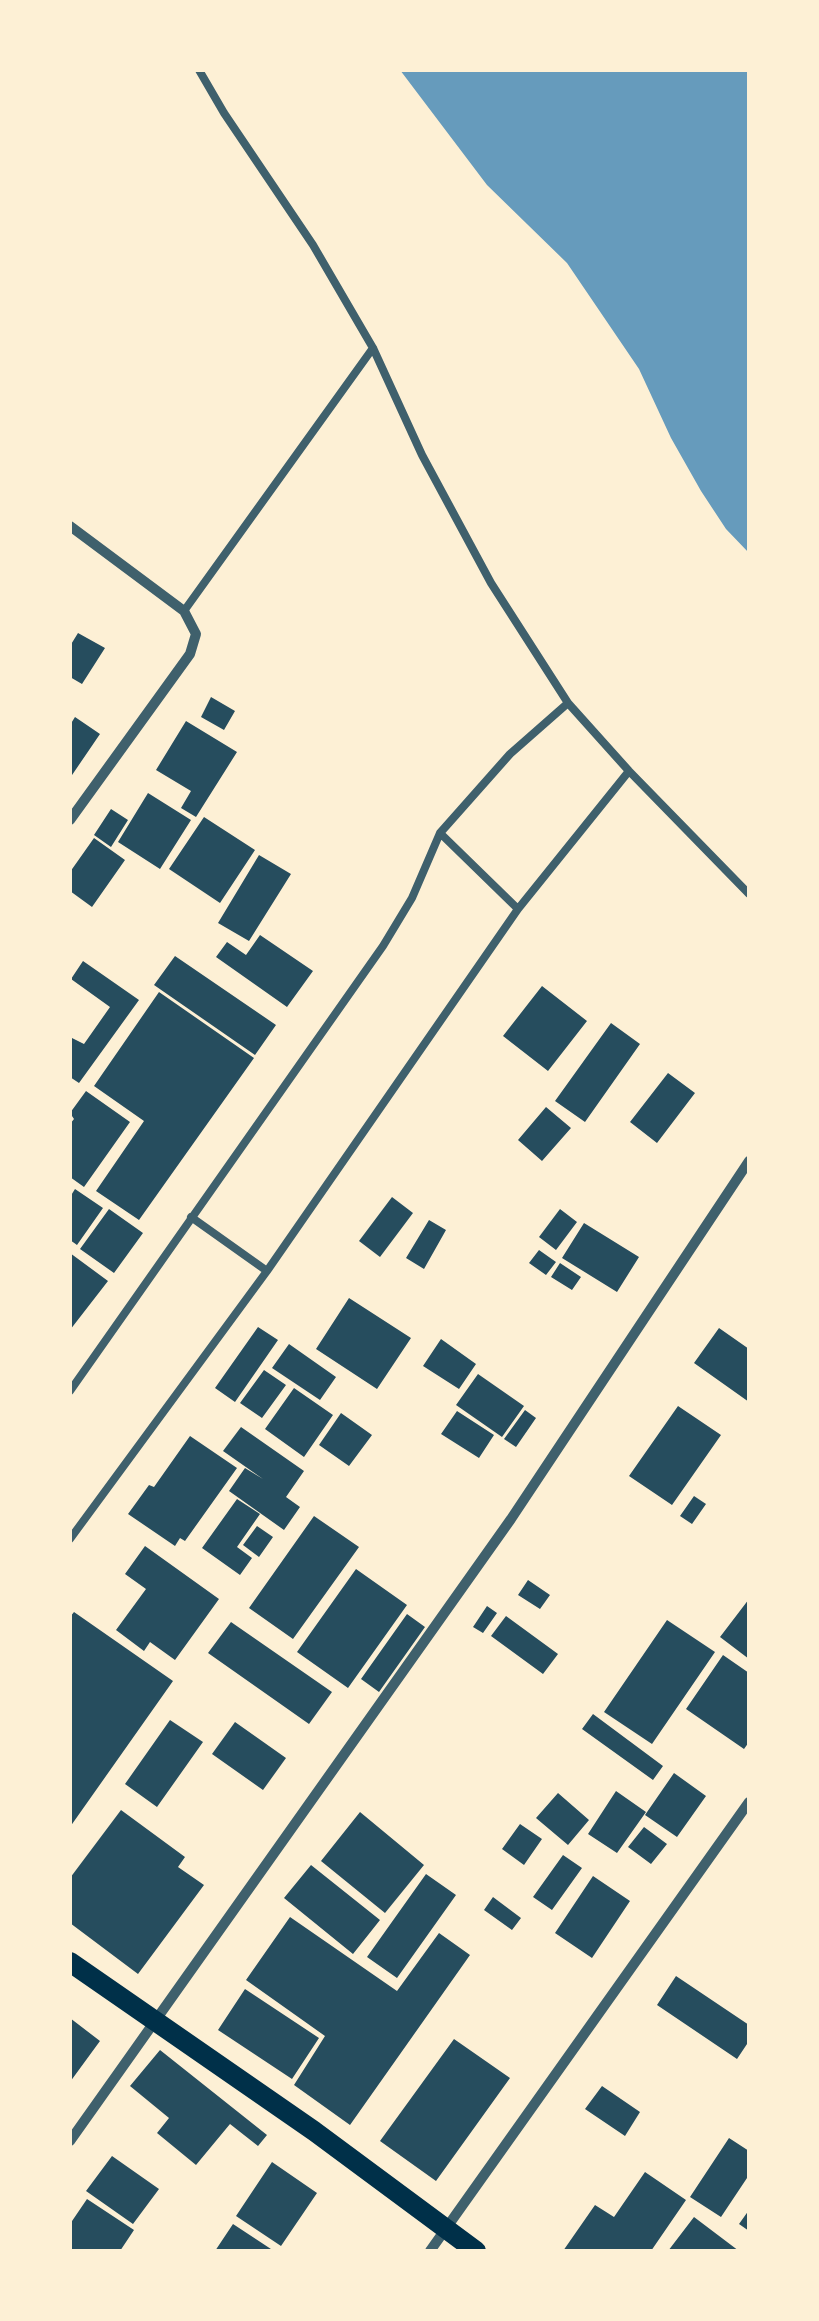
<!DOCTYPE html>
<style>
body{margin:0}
#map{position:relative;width:819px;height:2321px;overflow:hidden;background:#fdf0d5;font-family:"Titillium Web",sans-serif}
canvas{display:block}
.frame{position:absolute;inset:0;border:72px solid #fdf0d5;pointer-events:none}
</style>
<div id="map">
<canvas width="819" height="2321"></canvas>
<div class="frame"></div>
</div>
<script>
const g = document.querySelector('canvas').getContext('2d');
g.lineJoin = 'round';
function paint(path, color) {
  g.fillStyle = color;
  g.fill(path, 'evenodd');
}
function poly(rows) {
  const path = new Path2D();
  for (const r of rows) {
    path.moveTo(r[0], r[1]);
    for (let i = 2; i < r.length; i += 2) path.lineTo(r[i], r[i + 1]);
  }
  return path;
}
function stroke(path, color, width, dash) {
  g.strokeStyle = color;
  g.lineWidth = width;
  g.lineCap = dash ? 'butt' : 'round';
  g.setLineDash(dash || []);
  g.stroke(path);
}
const water = poly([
 [400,70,749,70,749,553,726,529,701,491,671,438,639,369,567,263,487,185]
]);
const building = poly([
 [78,633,105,648,82,684,70,677,70,646],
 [211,697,235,711,224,730,201,717],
 [75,717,100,734,70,778,70,725],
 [186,721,237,752,196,817,181,808,191,791,156,770],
 [148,793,191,820,160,869,118,842],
 [111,809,128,820,111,847,94,835],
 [204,817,255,850,220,903,169,869],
 [94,838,125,860,92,907,70,891,70,872],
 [259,855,291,874,249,941,218,923],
 [260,935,313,971,287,1007,216,957,227,942,246,955],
 [175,956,276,1025,255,1055,154,985],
 [83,961,139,1000,79,1083,70,1077,70,1037,84,1044,110,1007,71,979],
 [542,986,587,1021,548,1071,503,1036],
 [159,992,254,1058,139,1220,96,1191,144,1121,94,1086],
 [611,1023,640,1044,585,1122,555,1101],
 [668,1073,695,1093,657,1143,630,1122],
 [86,1091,130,1122,84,1187,70,1177,70,1124,74,1119,70,1113],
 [546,1107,571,1128,542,1161,518,1140],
 [75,1189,103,1208,77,1245,70,1240,70,1197],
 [392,1197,413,1213,380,1257,359,1241],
 [109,1209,143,1233,114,1273,80,1249],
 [560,1209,577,1222,556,1250,539,1237],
 [429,1220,446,1230,424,1269,406,1258],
 [584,1223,639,1257,617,1292,562,1258],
 [539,1250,556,1262,546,1275,529,1263],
 [70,1253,108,1281,70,1330],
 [560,1263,581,1277,572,1290,551,1277],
 [349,1298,411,1338,377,1389,316,1349],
 [258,1327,278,1340,235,1402,215,1388],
 [719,1328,749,1349,749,1402,694,1363],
 [441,1339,476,1364,459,1389,423,1366],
 [289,1344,336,1377,320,1400,272,1368],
 [264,1370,286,1385,262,1418,240,1403],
 [478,1374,524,1406,502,1437,456,1405],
 [294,1388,333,1415,304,1457,265,1429],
 [678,1406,721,1435,672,1505,629,1476],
 [525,1410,536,1418,516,1447,504,1439],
 [457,1411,494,1435,479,1458,441,1434],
 [341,1413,372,1435,349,1466,319,1445],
 [241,1427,304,1471,286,1497,300,1507,284,1530,229,1491,245,1468,263,1479,223,1451],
 [190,1436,237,1468,185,1541,180,1538,175,1546,128,1514,149,1485,154,1487],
 [694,1496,706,1504,692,1524,680,1516],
 [237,1499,260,1514,237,1547,252,1558,240,1575,202,1548],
 [314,1516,359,1547,293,1639,249,1608],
 [257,1526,273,1537,259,1557,243,1545],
 [145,1546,219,1599,175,1660,150,1642,144,1651,116,1630,146,1589,125,1574],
 [356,1569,407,1605,348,1688,297,1652],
 [528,1580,550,1595,540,1609,518,1595],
 [749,1599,749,1659,720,1637],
 [487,1606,497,1613,483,1633,473,1627],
 [74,1612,173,1681,70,1827,70,1617],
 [407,1614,425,1627,379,1692,361,1679],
 [506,1616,558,1654,543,1674,491,1636],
 [667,1620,715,1652,652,1744,604,1712],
 [231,1622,332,1692,309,1724,208,1653],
 [723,1655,749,1673,749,1742,744,1749,686,1709],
 [593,1714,663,1766,653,1780,582,1729],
 [170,1720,203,1742,157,1807,125,1784],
 [235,1722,286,1758,263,1790,212,1754],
 [674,1773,706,1796,677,1837,645,1815],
 [616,1791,646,1812,617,1853,588,1834],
 [558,1793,589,1820,568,1845,536,1818],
 [121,1810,185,1857,178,1867,204,1885,138,1974,70,1923,70,1878],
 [360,1812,424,1865,385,1913,321,1861],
 [520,1824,542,1839,524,1865,502,1849],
 [644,1827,667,1844,651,1864,628,1847],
 [563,1855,582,1868,552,1910,533,1897],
 [311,1865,380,1920,353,1954,284,1898],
 [426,1874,456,1895,397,1978,367,1957],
 [593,1876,630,1901,592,1958,555,1933],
 [493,1897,521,1918,512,1930,484,1910],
 [290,1917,397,1991,439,1933,470,1955,350,2125,294,2085,325,2036,246,1980],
 [676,1976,749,2025,749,2041,737,2059,657,2005],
 [245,1989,319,2038,292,2079,218,2030],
 [70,2018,100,2041,70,2082],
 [454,2039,510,2078,436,2181,380,2141],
 [160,2050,267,2135,258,2146,230,2124,196,2165,157,2133,169,2118,130,2086],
 [602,2086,640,2112,625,2136,585,2109],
 [729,2138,749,2151,749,2175,721,2217,690,2197],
 [112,2156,159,2189,133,2224,86,2191],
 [272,2162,317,2193,281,2246,236,2216],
 [645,2172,686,2200,651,2251,563,2251,595,2205,614,2217],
 [87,2199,134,2230,120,2251,70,2251,70,2224],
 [749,2210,749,2231,739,2224],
 [694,2217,739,2251,668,2251],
 [233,2224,274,2251,215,2251]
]);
const service = poly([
 [199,70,224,113,313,245,373,348,422,455,491,583,568,703,629,771,749,894],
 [184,611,373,348],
 [440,833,518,909],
 [191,1217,267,1271],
 [70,1391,383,946,412,898,440,833,510,754,568,703],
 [70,1539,267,1271,518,909,629,771]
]);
const minor = poly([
 [70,526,184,611,196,634,190,654,70,820],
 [70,2141,511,1519,749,1161],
 [430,2251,749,1802]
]);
const secondary = poly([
 [70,1962,314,2131,476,2251]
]);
paint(water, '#669bbc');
paint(building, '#264d5e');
stroke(service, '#3f606c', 8);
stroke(minor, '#3f606c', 10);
stroke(secondary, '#003049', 20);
</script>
